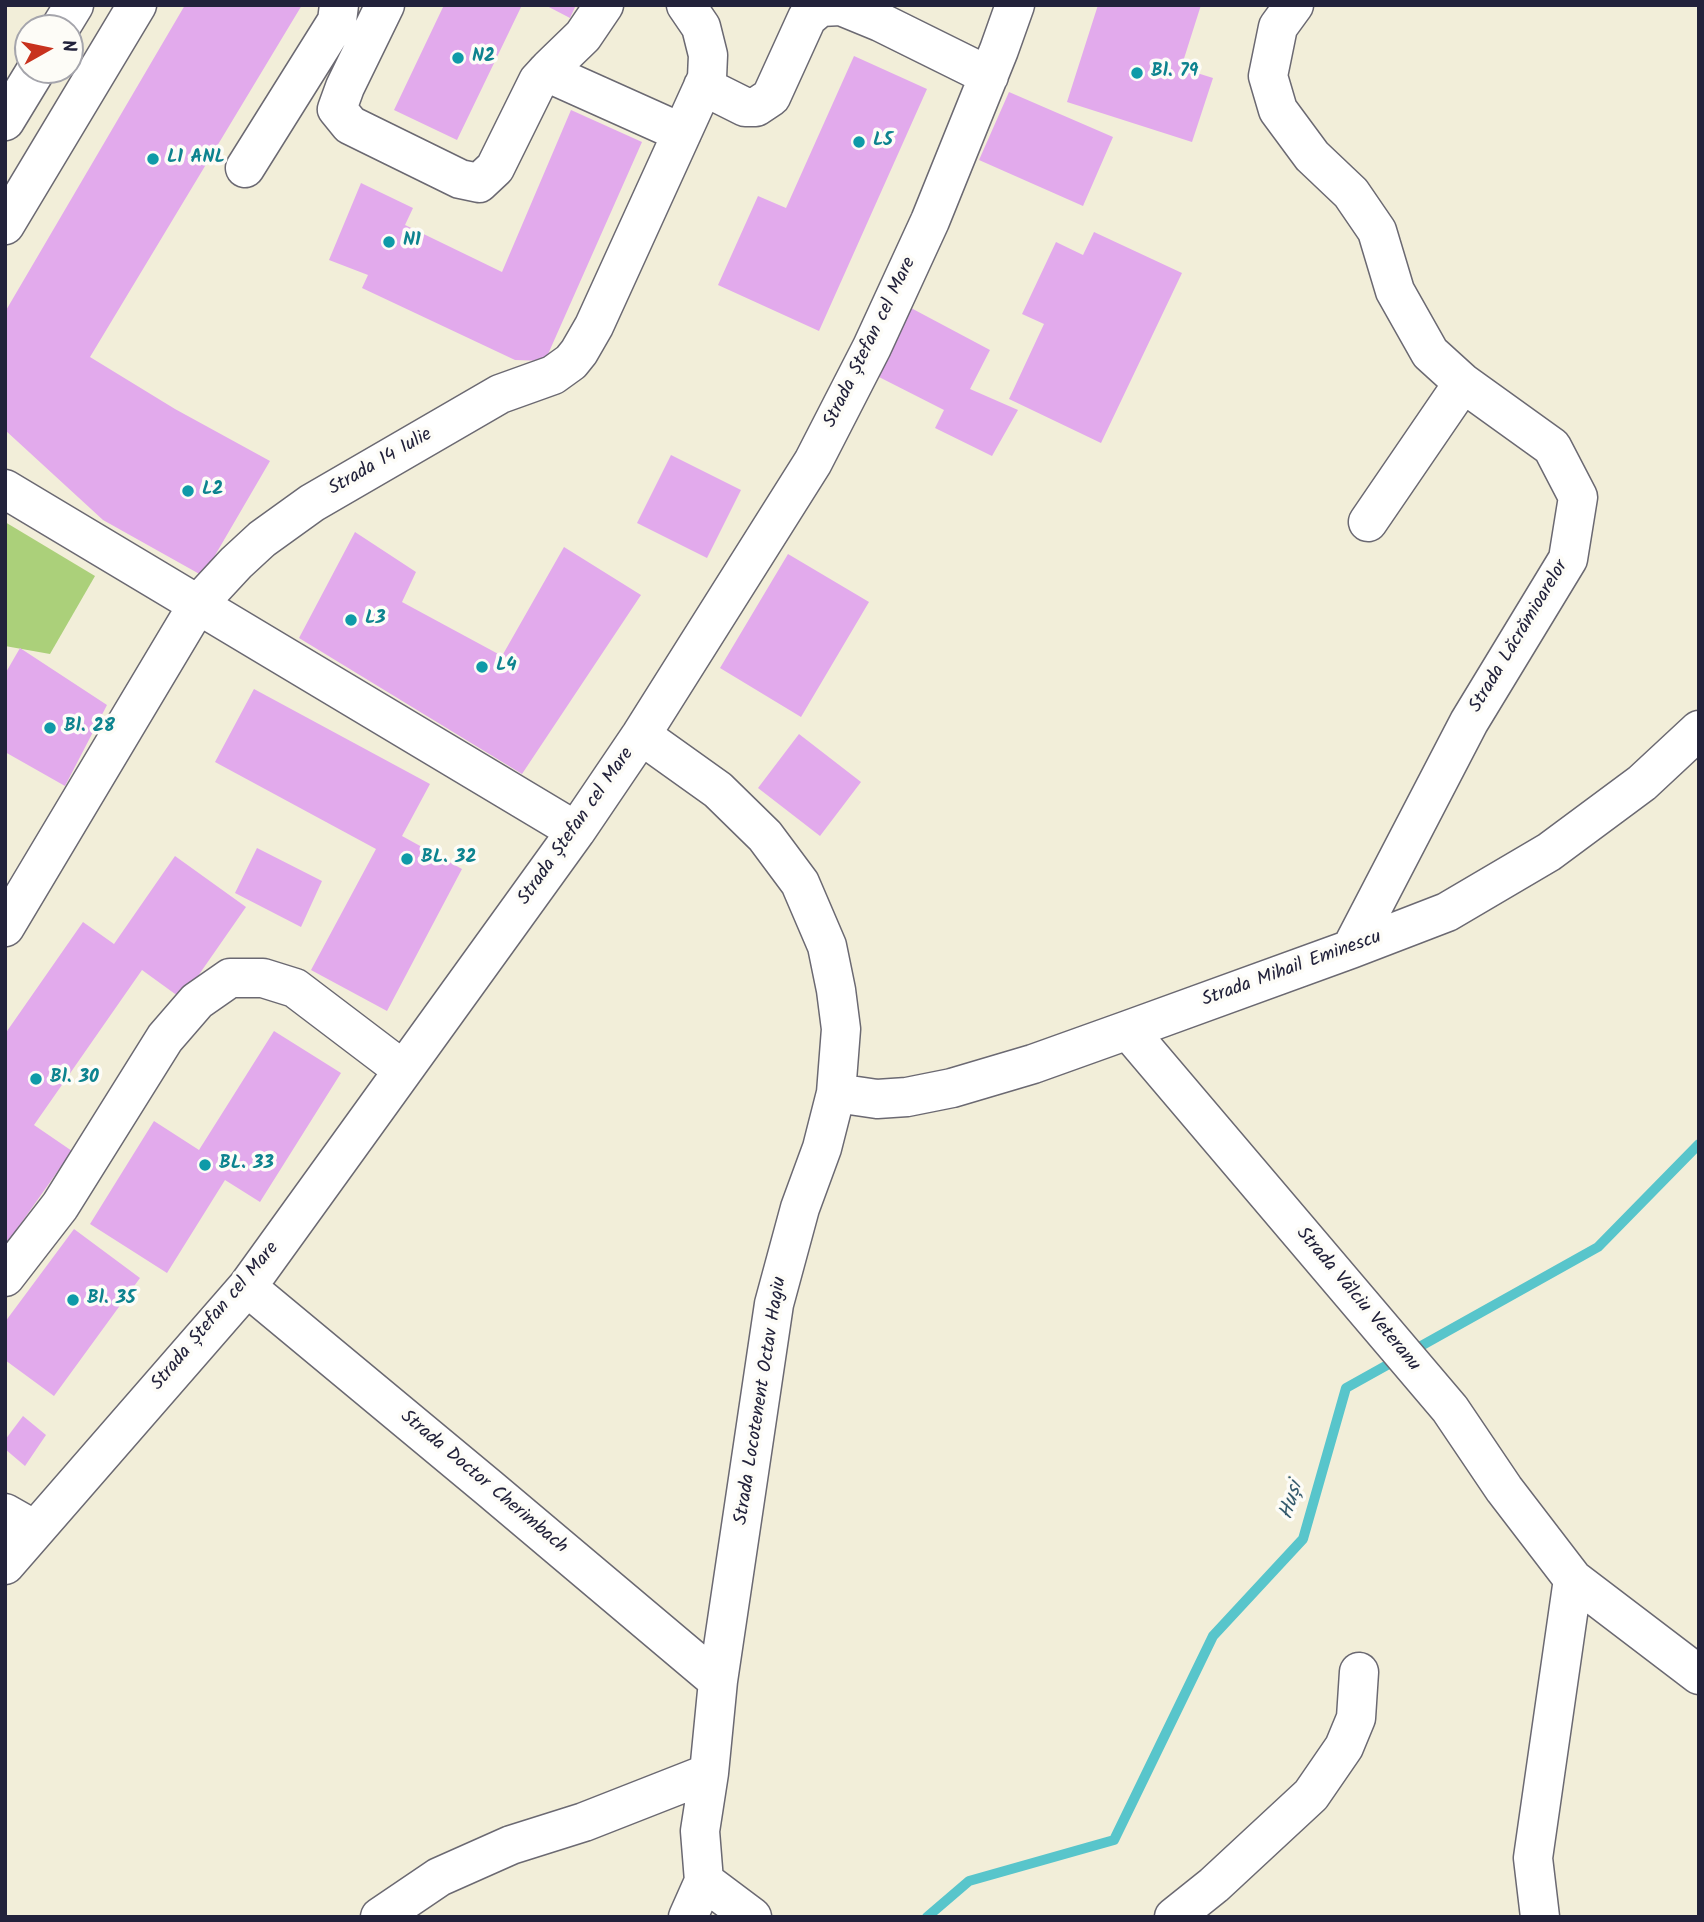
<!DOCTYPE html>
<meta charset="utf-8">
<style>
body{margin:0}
#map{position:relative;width:1704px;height:1922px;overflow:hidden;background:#f2eed9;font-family:Kalam,sans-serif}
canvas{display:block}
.frame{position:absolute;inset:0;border:7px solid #22223b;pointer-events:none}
.north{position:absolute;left:14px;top:14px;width:70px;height:70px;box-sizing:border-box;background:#fdfcf7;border:2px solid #a5a5ac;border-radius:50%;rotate:81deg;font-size:19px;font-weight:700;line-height:28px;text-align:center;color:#22223b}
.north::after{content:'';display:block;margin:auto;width:24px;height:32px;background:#c8321e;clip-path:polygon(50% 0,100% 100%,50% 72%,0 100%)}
</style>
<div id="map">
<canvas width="1704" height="1922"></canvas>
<div class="frame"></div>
<div class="north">N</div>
</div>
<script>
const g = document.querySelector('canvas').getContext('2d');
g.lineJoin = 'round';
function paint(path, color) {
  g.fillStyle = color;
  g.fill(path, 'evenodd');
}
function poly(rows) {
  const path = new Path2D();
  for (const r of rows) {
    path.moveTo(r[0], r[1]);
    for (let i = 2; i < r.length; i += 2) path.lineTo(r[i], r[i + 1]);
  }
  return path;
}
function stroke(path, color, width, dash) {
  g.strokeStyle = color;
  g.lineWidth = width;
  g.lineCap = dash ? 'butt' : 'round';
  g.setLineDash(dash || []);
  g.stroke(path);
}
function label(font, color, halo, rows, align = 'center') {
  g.font = font + ' Kalam,sans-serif';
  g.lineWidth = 7;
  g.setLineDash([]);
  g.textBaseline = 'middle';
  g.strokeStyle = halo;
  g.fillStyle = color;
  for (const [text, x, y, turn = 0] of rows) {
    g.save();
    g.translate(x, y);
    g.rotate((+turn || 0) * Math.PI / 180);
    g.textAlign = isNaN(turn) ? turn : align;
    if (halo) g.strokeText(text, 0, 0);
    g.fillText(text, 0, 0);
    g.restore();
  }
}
const green = poly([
 [5,522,95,576,50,654,5,646]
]);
const stream = poly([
 [1412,1351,1598,1247,1699,1144],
 [927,1917,969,1881,1114,1840,1213,1636,1303,1539,1346,1388,1398,1359]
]);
const building = poly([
 [185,5,302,5,90,357,175,409,270,461,203,576,103,520,5,430,5,312],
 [444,5,522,5,457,140,394,110],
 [545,5,576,5,570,18],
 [1098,5,1201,5,1181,68,1213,78,1192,142,1067,102],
 [854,56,927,89,819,331,718,285,758,196,786,208],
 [1009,92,1113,137,1083,206,979,160],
 [571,110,642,142,545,361,515,360,362,288,368,275,329,260,361,183,413,208,405,225,502,272],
 [1094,232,1182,273,1101,443,1009,399,1044,324,1022,314,1056,242,1083,255],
 [911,308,990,350,970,389,1018,410,992,456,935,428,944,410,879,377],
 [671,455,741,490,707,558,637,523],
 [355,532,416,572,402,602,502,656,564,547,641,595,522,774,299,638],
 [788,554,869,602,801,717,720,668],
 [20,648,107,705,65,786,5,752,5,674],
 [254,689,430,784,402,836,462,869,387,1011,311,970,376,849,215,762],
 [799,734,861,782,820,836,758,788],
 [257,848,322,881,301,927,235,893],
 [175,856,246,907,182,999,142,970,34,1125,72,1151,5,1246,5,1034,83,922,114,944],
 [274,1031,341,1073,260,1202,225,1180,167,1273,90,1224,154,1121,199,1150],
 [74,1229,140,1278,54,1396,5,1360,5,1322],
 [23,1416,46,1435,25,1466,5,1449,5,1440]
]);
const minor = poly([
 [385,5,345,87,337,109,350,125,460,179,479,183,495,168,538,81,550,68,583,36,604,5],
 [1294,5,1278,27,1268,76,1278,110,1312,156,1351,193,1377,231,1395,291,1430,353,1463,383,1552,447,1578,497,1568,559,1469,722,1351,949],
 [60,28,74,5],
 [546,72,682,133],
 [703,86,745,107,756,107,771,97,807,18,820,7,841,6,880,22,989,76],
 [5,121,36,70],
 [245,168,337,21,339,5],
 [5,225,137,5],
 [5,489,576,831],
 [1368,522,1463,383],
 [641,735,718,790,765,836,800,883,827,946,836,990,841,1029,836,1093,822,1148,800,1208,774,1304,718,1681,709,1773,700,1831,704,1881,752,1917],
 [5,927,198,604,236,563,262,539,312,503,500,394,553,375,571,362,579,352,594,326,707,78,708,55,701,27,686,5],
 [1128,1030,1450,1409,1504,1489,1573,1579,1699,1675],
 [836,1093,877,1099,907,1097,952,1088,1033,1064,1128,1030,1351,949,1447,912,1549,852,1642,783,1699,730],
 [5,1277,60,1206,165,1038,197,1001,230,978,263,978,295,988,403,1070],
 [247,1287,489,1488,718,1681],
 [5,1513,35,1530],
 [5,1565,247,1287,576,831,641,735,813,462,872,347,930,221,999,50,1015,5],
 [380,1917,439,1877,511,1845,584,1822,709,1773],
 [688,1917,704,1881],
 [1174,1917,1214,1885,1311,1795,1344,1747,1356,1718,1359,1672],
 [1540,1917,1533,1858,1573,1579]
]);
const markers = [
 [458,58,7,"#0f9aa8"],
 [1137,73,7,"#0f9aa8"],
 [859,142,7,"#0f9aa8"],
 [153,159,7,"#0f9aa8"],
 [389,242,7,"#0f9aa8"],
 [188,491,7,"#0f9aa8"],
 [351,620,7,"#0f9aa8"],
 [482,667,7,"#0f9aa8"],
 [50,728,7,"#0f9aa8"],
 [407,859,7,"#0f9aa8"],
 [36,1079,7,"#0f9aa8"],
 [205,1165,7,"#0f9aa8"],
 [73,1300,7,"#0f9aa8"]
];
const cultureNames = [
 ["N2",472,58],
 ["Bl. 79",1151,73],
 ["L5",873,142],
 ["L1 ANL",167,159],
 ["N1",403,242],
 ["L2",202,491],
 ["L3",365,620],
 ["L4",496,667],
 ["Bl. 28",64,728],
 ["BL. 32",421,859],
 ["Bl. 30",50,1079],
 ["BL. 33",219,1165],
 ["Bl. 35",87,1300]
];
const streetNames = [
 ["Strada Ștefan cel Mare",871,343,-64],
 ["Strada 14 Iulie",381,463,-30],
 ["Strada Lăcrămioarelor",1520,637,-59],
 ["Strada Ștefan cel Mare",577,827,-55],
 ["Strada Mihail Eminescu",1292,970,-20],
 ["Strada Vălciu Veteranu",1357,1300,50],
 ["Strada Ștefan cel Mare",216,1317,-50],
 ["Strada Locotenent Octav Hagiu",762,1401,-81],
 ["Strada Doctor Cherimbach",483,1483,40]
];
const waterNames = [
 ["Huși",1293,1501,-74]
];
paint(green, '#abd07a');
stroke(stream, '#58c5cb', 10);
paint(building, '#e2aaec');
stroke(minor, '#6b6972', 41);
stroke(minor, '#fff', 38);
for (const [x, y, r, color] of markers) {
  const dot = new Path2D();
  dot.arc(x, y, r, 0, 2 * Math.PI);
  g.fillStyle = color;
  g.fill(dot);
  stroke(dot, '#fdfcf7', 2.5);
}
label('bold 19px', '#0d838f', '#fdfcf7', cultureNames, 'left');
label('19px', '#22223b', '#fdfcf7', streetNames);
label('italic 21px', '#355b6d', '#fdfcf7', waterNames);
</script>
